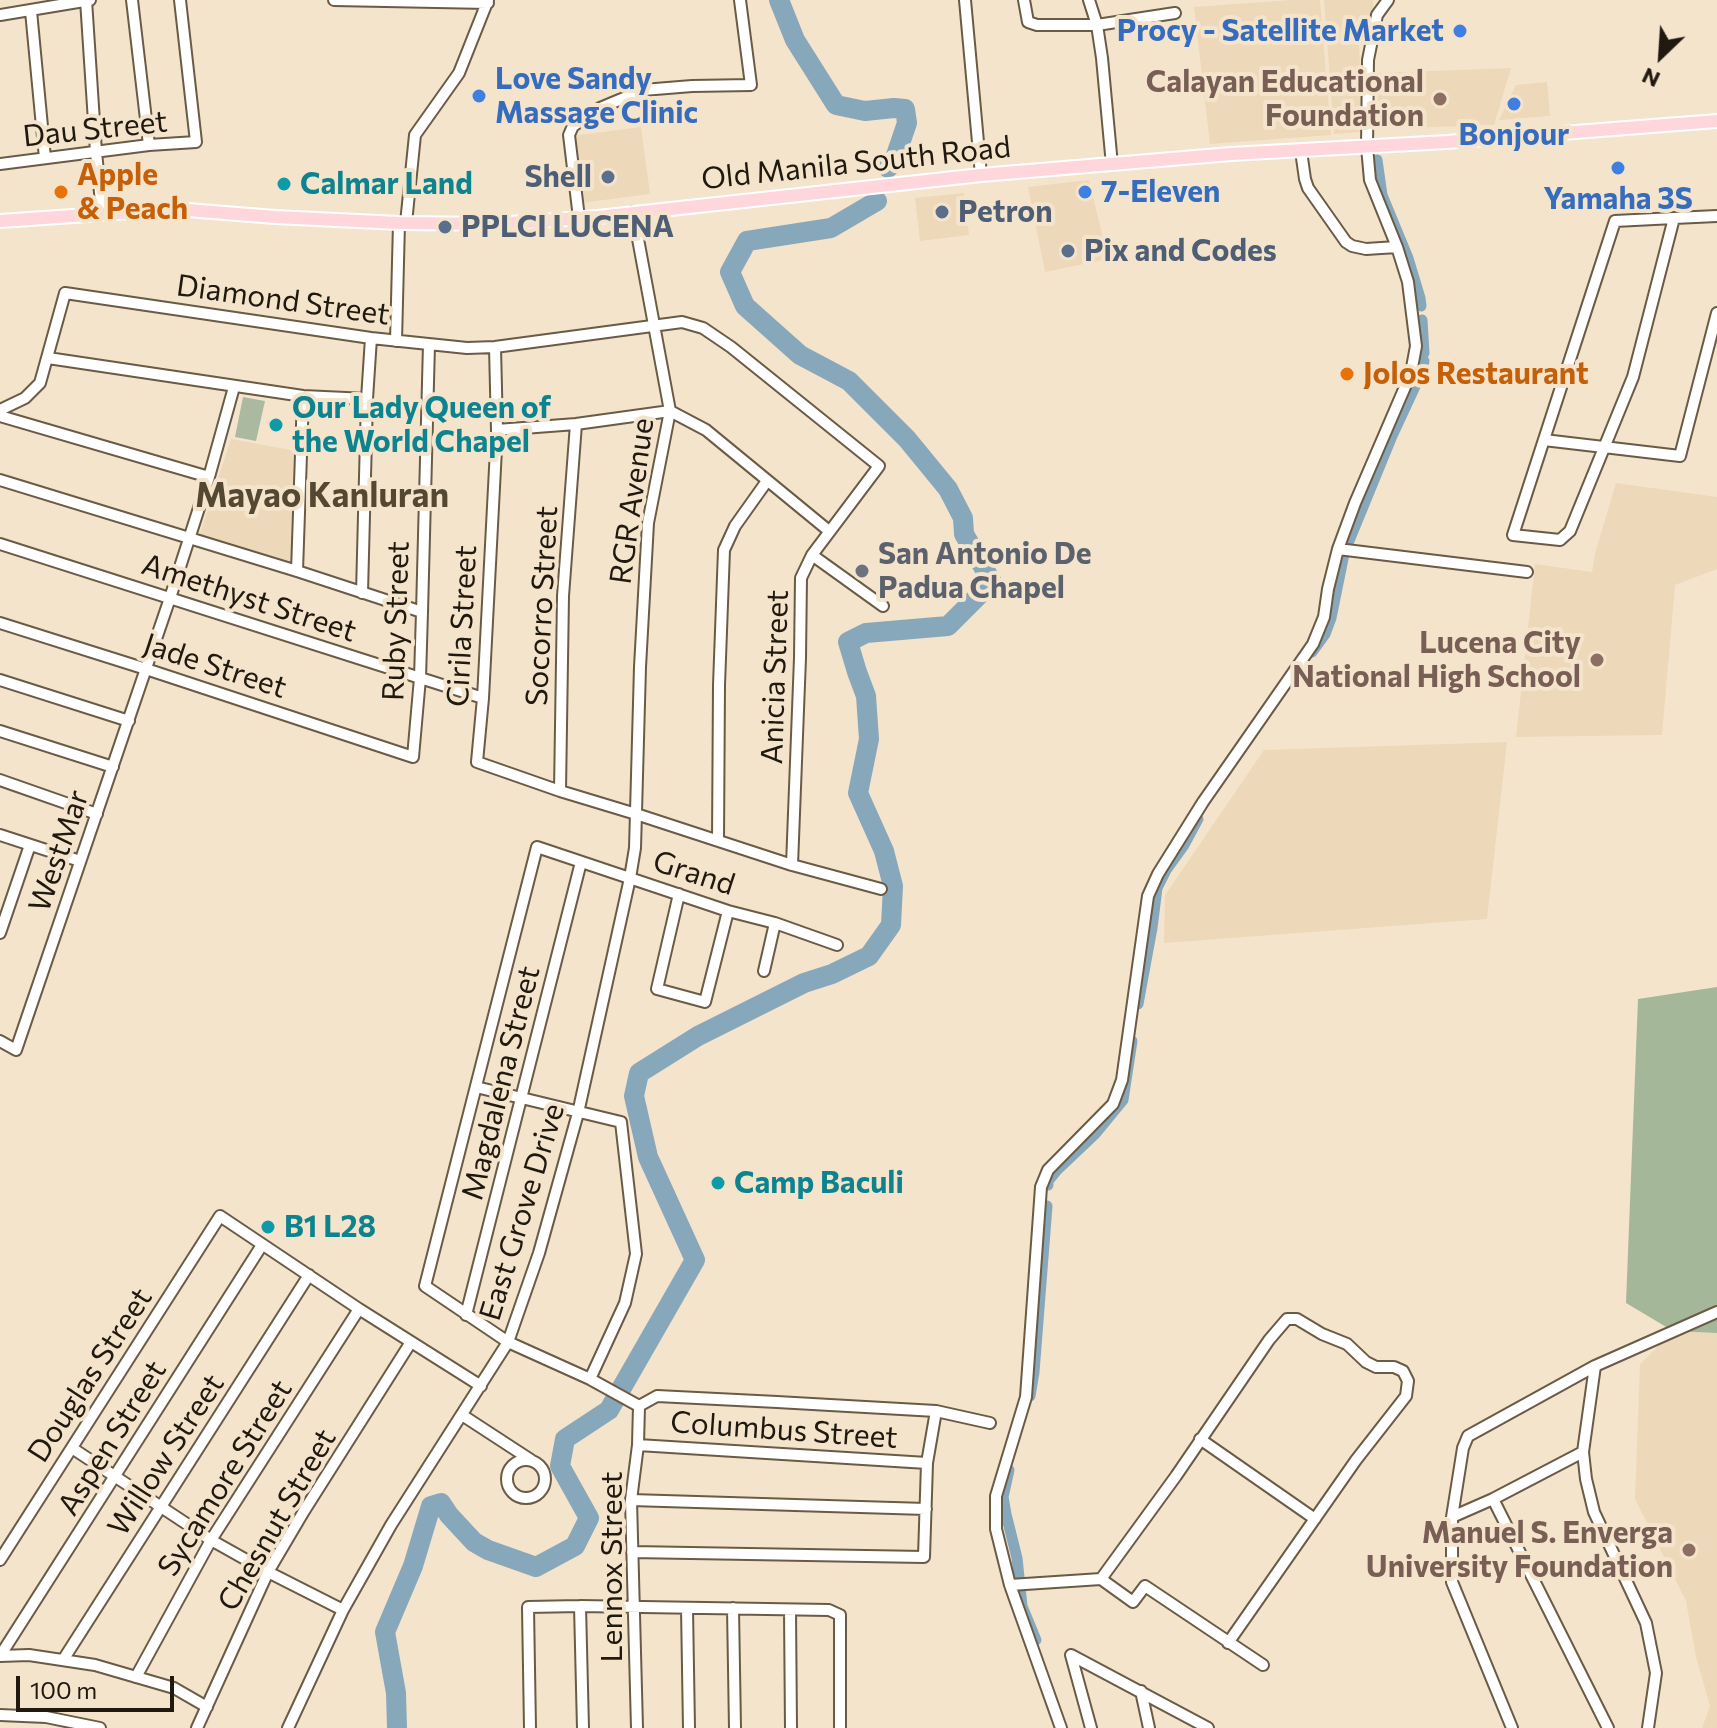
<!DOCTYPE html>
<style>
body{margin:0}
#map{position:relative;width:1717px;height:1728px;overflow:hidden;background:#f5e4cc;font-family:Commissioner,sans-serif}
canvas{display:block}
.north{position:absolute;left:1621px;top:16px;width:80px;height:80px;-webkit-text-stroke:6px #f5e4cc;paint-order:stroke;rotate:205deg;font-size:22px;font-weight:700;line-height:32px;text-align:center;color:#1f1910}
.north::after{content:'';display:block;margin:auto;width:28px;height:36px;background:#1f1910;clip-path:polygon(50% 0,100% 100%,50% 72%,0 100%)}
.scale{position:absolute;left:16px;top:1676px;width:158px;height:36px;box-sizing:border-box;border:4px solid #1f1910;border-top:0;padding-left:10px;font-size:24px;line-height:28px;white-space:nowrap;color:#1f1910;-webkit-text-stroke:6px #f5e4cc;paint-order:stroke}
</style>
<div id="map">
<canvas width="1717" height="1728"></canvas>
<div class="north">N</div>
<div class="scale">100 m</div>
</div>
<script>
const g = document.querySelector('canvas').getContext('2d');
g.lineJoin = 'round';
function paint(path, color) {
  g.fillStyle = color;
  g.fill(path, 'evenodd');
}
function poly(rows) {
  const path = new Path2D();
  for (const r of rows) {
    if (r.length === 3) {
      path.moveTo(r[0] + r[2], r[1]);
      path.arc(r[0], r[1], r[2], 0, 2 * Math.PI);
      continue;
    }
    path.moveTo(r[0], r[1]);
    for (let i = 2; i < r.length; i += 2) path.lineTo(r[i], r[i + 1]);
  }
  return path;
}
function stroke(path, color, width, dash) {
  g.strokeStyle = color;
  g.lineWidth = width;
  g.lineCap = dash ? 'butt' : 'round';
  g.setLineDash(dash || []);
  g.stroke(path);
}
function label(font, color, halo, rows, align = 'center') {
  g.font = font + ' Commissioner,sans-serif';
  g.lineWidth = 8;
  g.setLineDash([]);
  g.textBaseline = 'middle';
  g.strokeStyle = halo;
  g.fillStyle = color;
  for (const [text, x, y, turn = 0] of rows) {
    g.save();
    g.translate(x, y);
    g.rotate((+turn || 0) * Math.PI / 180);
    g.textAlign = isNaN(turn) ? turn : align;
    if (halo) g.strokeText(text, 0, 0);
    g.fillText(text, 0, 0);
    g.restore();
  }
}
const built = poly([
 [1292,0,1320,0,1331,135,1210,144,1194,7],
 [1324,0,1373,0,1373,9,1359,43,1362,111,1360,132,1334,134],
 [1511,68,1494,125,1379,129,1377,73],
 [1547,82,1550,116,1499,120,1516,85],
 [641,127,650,194,580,203,572,136],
 [1089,180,1108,259,1045,272,1028,187],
 [964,193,969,235,920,241,915,198],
 [231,439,296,451,294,564,199,537],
 [1616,483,1717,497,1717,569,1675,585,1662,735,1516,737,1535,564,1592,572,1595,553],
 [1507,742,1487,919,1164,943,1165,895,1264,750],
 [1673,1331,1717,1333,1717,1728,1702,1728,1710,1706,1696,1657,1686,1601,1635,1499,1640,1364]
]);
const green = poly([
 [243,397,265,401,256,441,235,437]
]);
const forest = poly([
 [1717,987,1717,1333,1673,1331,1626,1303,1638,999]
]);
const canal = poly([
 [1377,160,1382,195,1408,258,1420,298,1421,306],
 [1422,320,1424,353],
 [1421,372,1424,361],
 [1349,541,1392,436,1418,380],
 [1312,652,1325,634,1331,618,1344,554],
 [1138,1004,1152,928,1157,888,1166,870,1184,845,1198,819],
 [1048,1185,1048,1181,1057,1170,1095,1134,1123,1100,1132,1041],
 [1030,1396,1034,1372,1047,1206],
 [1009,1470,1003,1497,1006,1514,1017,1558,1022,1606,1036,1640]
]);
const river = poly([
 [779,0,795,40,836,105,865,111,894,108,905,109,907,123,894,161,888,168],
 [397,1728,396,1693,385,1632,413,1566,431,1506,441,1503,449,1515,474,1542,488,1550,536,1567,575,1546,589,1518,560,1466,565,1439,609,1410,695,1260,648,1157,634,1096,639,1073,698,1036,804,983,832,974,869,956,891,925,893,886,884,851,858,793,869,739,866,696,857,672,848,642,866,633,948,626,992,582,964,534,963,518,948,489,907,439,849,381,800,355,745,306,730,272,747,241,831,228,877,201]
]);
const minor = poly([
 [86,0,96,152,102,213],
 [132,0,149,145],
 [334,0,488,3],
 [965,0,981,175],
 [1024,0,1028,22,1037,25,1097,25,1175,13],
 [1089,0,1097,25,1102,58,1112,165],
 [31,11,45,158],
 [0,15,90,0],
 [1301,151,1305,179,1308,188,1346,242,1352,246,1366,249,1397,247],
 [0,164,149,145,196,142,180,0],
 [579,218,569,135,573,126,600,108,643,90,692,86,751,85,740,0],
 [1674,218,1633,377,1570,531,1560,540,1513,535,1615,221,1674,218,1717,216],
 [406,223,415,135,459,73,488,0],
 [396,341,399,223],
 [495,347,497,430,483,698,477,762,560,791,636,814,792,865,881,889],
 [48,358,303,396,367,399],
 [0,410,25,398,40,383,65,293,371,338,467,348,495,347,682,322,703,328,731,347,879,466,812,555,801,578,800,658,792,865],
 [0,416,209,477],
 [497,430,576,424,670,411,706,430,829,531],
 [1544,440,1680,456,1717,313],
 [0,480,297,571,422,612],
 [0,544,483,698],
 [1338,549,1527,572],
 [812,555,883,606],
 [297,571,303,396],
 [362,593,367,399,371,338],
 [0,623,146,669,413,757,420,678,422,612,429,344],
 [0,680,129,721],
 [0,731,113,767],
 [0,780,97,814],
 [560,791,563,596,576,424],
 [0,835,80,861],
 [718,840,719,685,724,550,735,526,767,481],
 [679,894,657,989,705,1002,728,911],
 [0,933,30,845],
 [764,971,775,923],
 [0,1041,16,1050,170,598,209,477,234,387],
 [476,1087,621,1122,636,1254,625,1303,590,1379],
 [466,1315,581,862],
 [1595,1366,1583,1452,1586,1479,1594,1512,1646,1623,1656,1673,1648,1728],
 [639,1406,590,1379,508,1342,425,1286,537,847,728,911,775,923,837,945],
 [639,1406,657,1396,777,1402,936,1411,990,1423],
 [462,1415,531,1460],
 [1200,1439,1315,1519],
 [638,1445,927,1463],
 [72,1448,211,1540,268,1572,343,1610],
 [526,1479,19],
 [1493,1499,1608,1728],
 [631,1500,926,1509],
 [1452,1517,1493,1499,1583,1452],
 [632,1552,924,1557,927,1463,936,1411],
 [0,1560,220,1216,359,1309,481,1386],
 [1101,1579,1176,1476,1269,1340,1287,1319,1297,1319,1322,1334,1347,1344,1366,1362,1376,1367,1394,1367,1403,1371,1408,1381,1406,1396,1356,1460,1228,1643],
 [1010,1585,1101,1579,1133,1602,1145,1586,1263,1665],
 [580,1606,583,1728],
 [687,1608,689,1728],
 [733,1608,735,1728],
 [790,1610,791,1728],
 [1071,1655,1208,1728],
 [1071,1655,1091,1728],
 [0,1656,262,1245],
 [0,1656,29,1655,95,1665,174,1688,207,1707],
 [63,1660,309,1275],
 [136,1677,211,1540,359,1309],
 [1141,1691,1149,1728],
 [0,1715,46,1717,100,1728],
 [197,1728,268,1572,304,1511,411,1342],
 [288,1728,343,1610,391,1525,508,1342,539,1253,578,1113,630,878,635,848,640,667,648,523,670,411,633,212],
 [530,1728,528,1607,580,1606,829,1610,840,1615,840,1728],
 [637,1728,631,1500,638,1445,639,1406],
 [1061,1728,1010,1585,996,1529,996,1496,1026,1397,1041,1187,1048,1170,1113,1104,1122,1080,1148,896,1158,874,1203,802,1313,644,1324,617,1328,589,1338,549,1355,503,1411,373,1416,346,1408,282,1397,247,1370,180,1367,147,1368,60,1377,15,1388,0],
 [1512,1728,1452,1582,1452,1517,1463,1448,1468,1436,1595,1366,1717,1312]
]);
const major = poly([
 [0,221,175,209,275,217,399,223,495,224,598,217,981,175,1231,154,1447,142,1717,121]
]);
const markers = [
 [1460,31,8,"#3f7fe0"],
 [479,96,8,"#3f7fe0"],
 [1440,99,8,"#8d6e63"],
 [1514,104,8,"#3f7fe0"],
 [1618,168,8,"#3f7fe0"],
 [608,177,8,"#5c6f8a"],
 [284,184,8,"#0f9aa8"],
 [61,192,8,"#e8710a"],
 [1085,192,8,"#3f7fe0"],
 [942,212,8,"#5c6f8a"],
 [445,227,8,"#5c6f8a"],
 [1068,251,8,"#5c6f8a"],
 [1347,374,8,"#e8710a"],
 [276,425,8,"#0f9aa8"],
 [862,571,8,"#6b7280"],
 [1597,660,8,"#8d6e63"],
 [718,1183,8,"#0f9aa8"],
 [268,1227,8,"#0f9aa8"],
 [1689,1550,8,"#8d6e63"]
];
const shopNames = [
 ["Procy - Satellite Market",1444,31,"right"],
 ["Love Sandy",495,79],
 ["Massage Clinic",495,113],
 ["Bonjour",1514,135,"center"],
 ["7-Eleven",1101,192],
 ["Yamaha 3S",1618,199,"center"]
];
const educationNames = [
 ["Calayan Educational",1424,82],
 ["Foundation",1424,116],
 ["Lucena City",1581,643],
 ["National High School",1581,677],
 ["Manuel S. Enverga",1673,1533],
 ["University Foundation",1673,1567]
];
const streetNames = [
 ["Dau Street",95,129,-6],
 ["Old Manila South Road",856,163,-6],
 ["Diamond Street",283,300,8],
 ["RGR Avenue",632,501,-82],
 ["Amethyst Street",249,598,18],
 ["Socorro Street",542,606,-87],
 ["Ruby Street",396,621,-88],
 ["Cirila Street",462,626,-87],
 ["Jade Street",215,666,18],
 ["Anicia Street",775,677,-88],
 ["WestMar",59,851,-71],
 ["Grand",694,873,18],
 ["Magdalena Street",501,1083,-76],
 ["East Grove Drive",522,1212,-73],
 ["Douglas Street",90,1375,-57],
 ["Columbus Street",784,1430,4],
 ["Aspen Street",112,1438,-58],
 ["Willow Street",166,1455,-57],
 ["Sycamore Street",225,1478,-58],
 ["Chesnut Street",277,1520,-60],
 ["Lennox Street",612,1567,-90]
];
const foodNames = [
 ["Apple",77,175],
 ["& Peach",77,209],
 ["Jolos Restaurant",1363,374]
];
const serviceNames = [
 ["Shell",592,177,"right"],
 ["Petron",958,212],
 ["PPLCI LUCENA",461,227],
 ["Pix and Codes",1084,251]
];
const cultureNames = [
 ["Calmar Land",300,184],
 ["Our Lady Queen of",292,408],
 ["the World Chapel",292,442],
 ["Camp Baculi",734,1183],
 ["B1 L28",284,1227]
];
const worshipNames = [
 ["San Antonio De",878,554],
 ["Padua Chapel",878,588]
];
const quarterNames = [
 ["Mayao Kanluran",322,496]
];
paint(built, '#edd8ba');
paint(green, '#abb9a1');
paint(forest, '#a5b799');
stroke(canal, '#87a8bb', 11);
stroke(river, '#87a8bb', 20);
stroke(minor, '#695b46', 14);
stroke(major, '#fff', 16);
stroke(minor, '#fff', 10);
stroke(major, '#fed6dc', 12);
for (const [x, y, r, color] of markers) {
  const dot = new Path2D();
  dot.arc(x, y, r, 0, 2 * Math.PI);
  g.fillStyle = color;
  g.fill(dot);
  stroke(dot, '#f5e4cc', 3);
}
label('bold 30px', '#366cbe', '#f5e4cc', shopNames, 'left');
label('bold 30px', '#785e54', '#f5e4cc', educationNames, 'right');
label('30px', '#1f1910', '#f5e4cc', streetNames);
label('bold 30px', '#c56008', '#f5e4cc', foodNames, 'left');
label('bold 30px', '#4e5e75', '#f5e4cc', serviceNames, 'left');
label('bold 30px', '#0d838f', '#f5e4cc', cultureNames, 'left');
label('bold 30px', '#5b616d', '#f5e4cc', worshipNames, 'left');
label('bold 34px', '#554833', '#f5e4cc', quarterNames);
</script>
